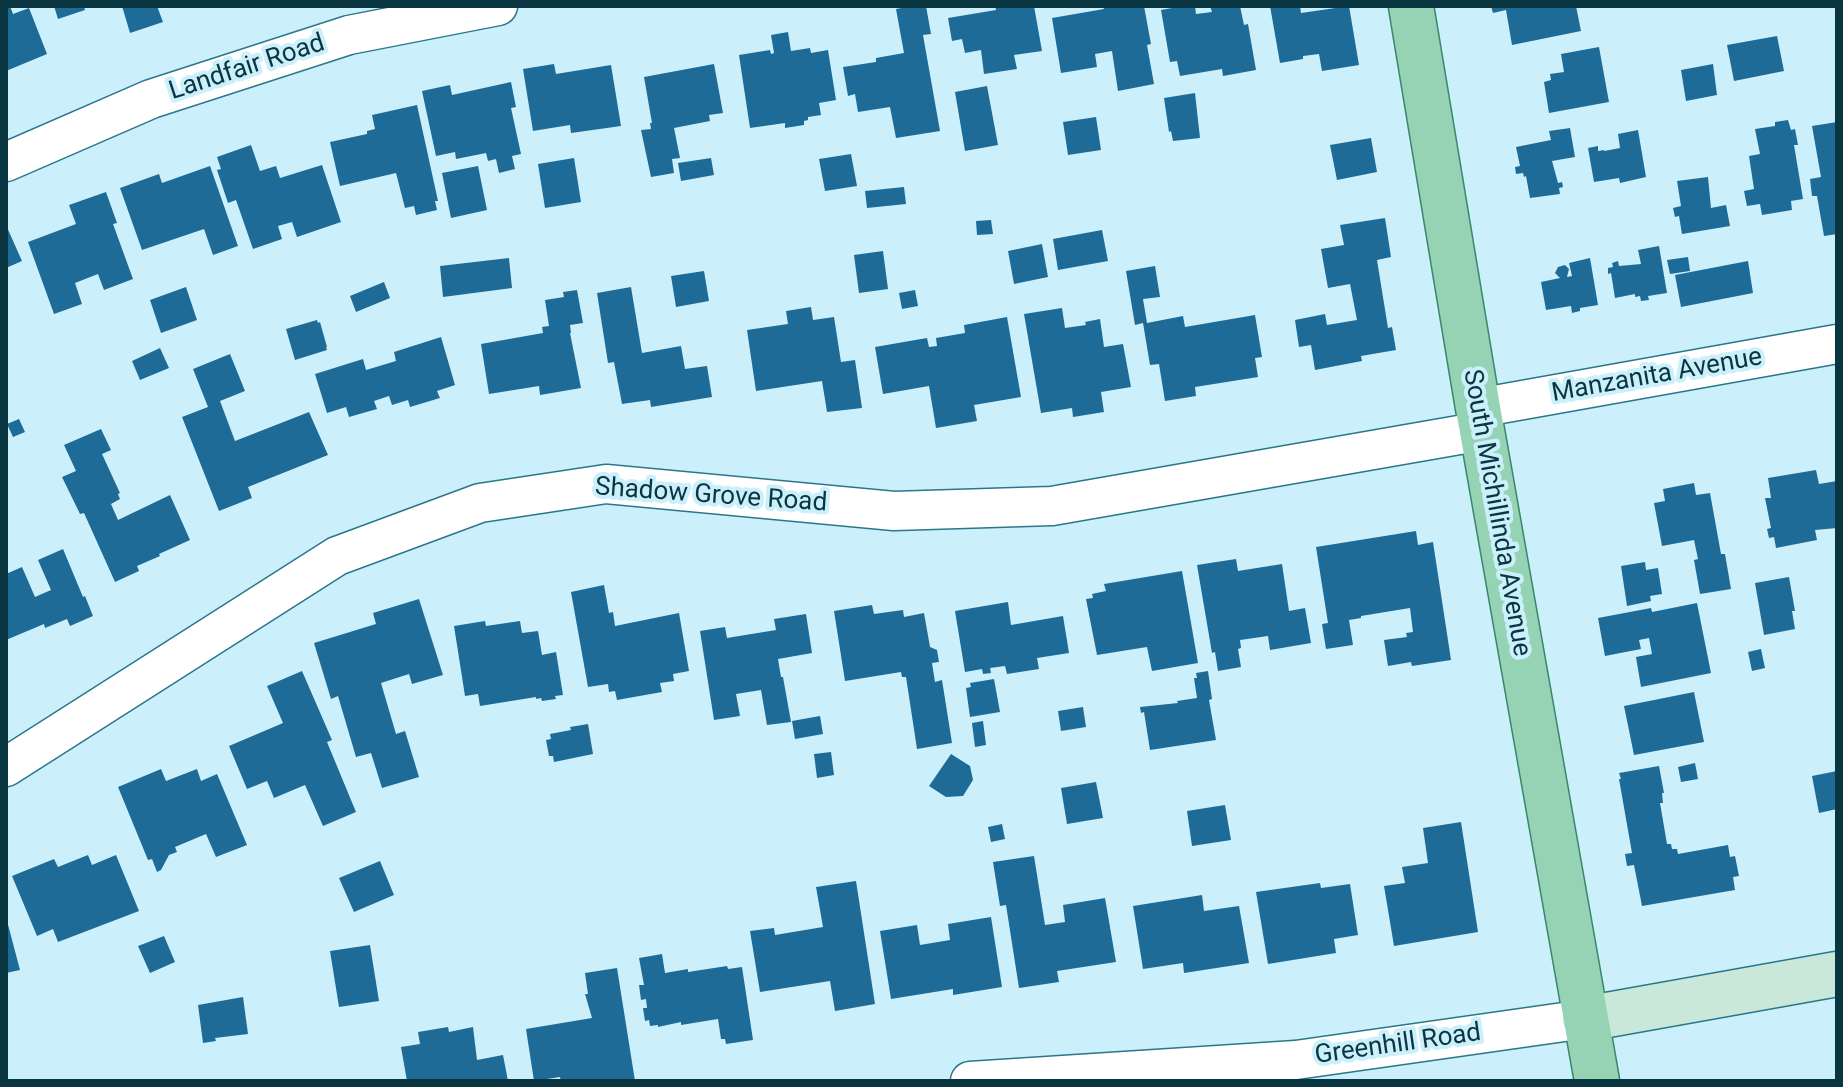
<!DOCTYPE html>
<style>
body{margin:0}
#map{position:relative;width:1843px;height:1087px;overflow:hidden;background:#ccf0fb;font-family:Roboto,sans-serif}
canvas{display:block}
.frame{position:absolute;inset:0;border:8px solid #093641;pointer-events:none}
</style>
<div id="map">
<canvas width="1843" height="1087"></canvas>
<div class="frame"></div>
</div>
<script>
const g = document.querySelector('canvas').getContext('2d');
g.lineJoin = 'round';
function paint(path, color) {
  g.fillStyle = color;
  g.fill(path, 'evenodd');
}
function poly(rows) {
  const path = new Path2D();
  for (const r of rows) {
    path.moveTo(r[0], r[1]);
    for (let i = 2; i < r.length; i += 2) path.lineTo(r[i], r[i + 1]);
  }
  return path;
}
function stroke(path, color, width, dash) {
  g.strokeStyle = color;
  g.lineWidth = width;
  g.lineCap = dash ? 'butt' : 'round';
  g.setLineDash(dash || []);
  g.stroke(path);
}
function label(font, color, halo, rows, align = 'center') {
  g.font = font + ' Roboto,sans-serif';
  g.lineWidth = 8;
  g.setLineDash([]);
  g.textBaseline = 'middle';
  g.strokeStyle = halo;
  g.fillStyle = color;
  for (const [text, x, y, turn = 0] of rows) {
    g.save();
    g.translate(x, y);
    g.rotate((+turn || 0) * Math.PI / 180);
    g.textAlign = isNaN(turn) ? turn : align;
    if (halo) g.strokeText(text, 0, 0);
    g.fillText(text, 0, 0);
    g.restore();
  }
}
const building = poly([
 [10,6,13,14,29,8,47,54,6,71,6,8],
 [54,6,84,6,85,10,58,19],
 [122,6,157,6,163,22,130,33],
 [912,6,926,6,931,34,923,35,940,131,896,138,890,107,858,112,855,94,848,96,843,67,876,62,876,58,904,53,896,9],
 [995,6,1034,6,1042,51,1014,55,1017,69,984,74,981,50,965,53,962,39,952,41,948,18,996,10],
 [1103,6,1144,6,1151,44,1147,45,1154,84,1118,91,1112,51,1095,54,1097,67,1061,73,1052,18,1104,9],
 [1183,6,1195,6,1196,14,1212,12,1210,6,1240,6,1244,25,1248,24,1256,70,1223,76,1222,69,1180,76,1177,61,1170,62,1161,10],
 [1270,6,1300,6,1301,13,1349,6,1359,65,1322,71,1319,54,1303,56,1303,59,1280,63],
 [1491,6,1568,6,1568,8,1576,6,1581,31,1512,45,1506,10,1493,13],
 [788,32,791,51,810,48,811,53,828,50,836,100,819,103,821,115,808,117,808,120,804,121,804,125,785,128,785,123,750,128,739,55,770,50,771,54,774,53,771,35],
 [1777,36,1784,71,1734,81,1727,45],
 [1599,47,1609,102,1549,113,1544,82,1551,80,1550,74,1564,72,1561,54],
 [554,64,556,74,611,65,621,126,571,133,570,125,533,131,523,69],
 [714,64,723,113,709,115,710,121,674,128,680,158,672,159,674,173,651,177,641,130,651,129,650,123,652,123,644,77],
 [1713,64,1717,95,1686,101,1681,70],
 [511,82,516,107,511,108,521,154,512,156,515,169,499,173,496,159,488,161,486,153,456,159,455,152,436,156,422,91,450,85,452,95],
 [987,86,998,145,965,151,955,92],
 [1195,93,1200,138,1173,141,1171,131,1169,132,1164,98],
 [417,105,438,201,435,201,437,210,416,215,414,206,405,208,396,173,340,186,330,142,367,134,367,131,375,129,372,115],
 [1096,117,1101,150,1068,155,1063,122],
 [1788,120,1791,130,1795,129,1798,145,1794,145,1803,199,1791,201,1792,210,1762,215,1760,204,1747,206,1744,191,1754,189,1749,156,1760,154,1755,129,1775,126,1775,122],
 [1837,122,1837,234,1824,236,1817,196,1812,196,1810,179,1821,177,1812,126],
 [1570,128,1575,157,1552,161,1558,183,1562,182,1563,187,1559,188,1560,194,1530,198,1526,176,1524,177,1523,173,1516,174,1515,167,1520,166,1516,147,1551,140,1549,131],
 [1638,130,1646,177,1620,183,1619,178,1594,182,1588,148,1598,146,1598,151,1604,150,1604,151,1620,148,1618,134],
 [1371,138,1377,172,1337,180,1330,145],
 [251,145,260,171,276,166,280,178,322,165,341,222,297,237,292,222,278,226,282,239,253,249,236,200,228,203,217,170,221,169,217,157],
 [851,154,857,186,825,191,819,159],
 [574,158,581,202,545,208,538,164],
 [711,158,714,175,681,181,678,163],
 [210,166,238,246,213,255,204,229,142,250,120,188,159,174,162,183],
 [478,166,487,210,451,218,442,173],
 [1708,177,1711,208,1726,205,1730,226,1682,234,1679,216,1675,217,1673,208,1681,206,1677,181],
 [904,187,906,204,867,208,865,191],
 [106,192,117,223,113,224,133,279,104,290,98,274,75,283,82,304,54,314,28,242,76,224,69,205],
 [1385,218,1391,257,1377,260,1388,328,1392,327,1396,350,1361,356,1362,361,1315,370,1311,345,1299,347,1295,320,1325,314,1327,325,1357,320,1350,284,1328,288,1321,249,1344,245,1340,225],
 [991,220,993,234,977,235,976,221],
 [6,225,22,261,6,268],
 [1102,230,1108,261,1058,270,1053,239],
 [1042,244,1048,277,1014,284,1008,251],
 [1659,246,1667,293,1648,296,1649,300,1641,301,1640,296,1635,297,1635,294,1615,298,1611,273,1608,274,1608,268,1613,267,1612,263,1618,261,1619,266,1641,264,1638,250],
 [883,251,888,289,859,293,854,255],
 [1688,257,1690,271,1670,274,1667,260],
 [509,258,512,288,443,297,440,266],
 [1590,258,1598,305,1580,308,1580,311,1572,313,1571,306,1546,310,1541,282,1560,278,1555,273,1558,267,1565,265,1569,269,1567,277,1572,276,1569,263],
 [1748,261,1753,293,1681,307,1675,275],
 [1155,266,1160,297,1143,299,1147,323,1183,316,1185,327,1255,315,1262,357,1255,358,1258,377,1195,387,1196,396,1165,401,1159,364,1150,365,1143,323,1135,325,1126,271],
 [704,271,709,301,676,307,671,276],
 [384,282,390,298,356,312,350,296],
 [186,287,197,320,161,333,150,300],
 [631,287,642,353,681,346,685,369,707,366,712,397,651,407,650,400,622,404,614,362,608,363,597,293],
 [577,290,583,323,570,325,571,333,570,333,581,388,540,395,539,386,489,394,481,344,543,333,542,327,549,326,545,300,564,297,563,292],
 [915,290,918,306,902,309,899,293],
 [811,307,813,320,834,317,841,362,855,360,862,408,827,412,822,381,756,391,747,330,788,324,786,311],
 [1062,308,1065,328,1086,325,1085,322,1100,319,1104,347,1123,344,1131,387,1101,392,1104,412,1073,417,1072,408,1041,413,1024,314],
 [1007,317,1021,397,974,405,977,421,936,428,929,386,883,394,875,347,927,338,929,347,937,346,936,338,965,333,964,325],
 [317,320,318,323,320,322,327,347,326,347,327,350,295,360,286,329],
 [441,337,455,385,437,391,440,398,410,407,408,400,392,405,389,396,374,401,377,409,349,417,346,407,327,413,315,374,363,359,366,370,396,361,394,352],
 [160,348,169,368,140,380,132,361],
 [230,354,245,391,220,401,235,441,309,412,328,455,248,487,252,498,219,511,182,417,208,407,193,369],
 [19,419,25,432,13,437,7,424],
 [101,429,111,450,102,454,120,493,118,494,120,499,111,504,118,520,170,495,190,540,159,554,160,556,137,566,139,571,115,582,84,513,80,514,62,477,76,471,64,445],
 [1816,470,1819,484,1837,481,1837,528,1815,530,1817,540,1776,548,1774,537,1769,538,1767,529,1771,528,1765,498,1771,498,1768,478],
 [1694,483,1696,495,1710,493,1721,554,1725,554,1731,589,1700,594,1694,560,1698,559,1694,540,1662,546,1654,503,1665,501,1663,489],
 [1416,531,1418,545,1433,542,1451,660,1412,666,1411,662,1388,666,1384,640,1407,637,1406,633,1413,632,1410,608,1361,616,1361,618,1349,620,1353,645,1326,649,1322,624,1328,623,1316,547],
 [63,549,83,597,85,596,93,616,70,626,67,619,45,628,44,624,6,640,6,574,22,567,35,597,51,590,38,560],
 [1236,559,1238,571,1282,564,1289,611,1305,608,1311,643,1270,650,1268,636,1240,640,1241,648,1238,649,1241,667,1218,671,1215,652,1212,653,1197,565],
 [1645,562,1646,570,1658,568,1662,594,1650,596,1651,601,1627,606,1621,566],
 [1182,571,1198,663,1152,671,1147,647,1097,655,1086,599,1093,598,1092,594,1106,591,1104,584],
 [1789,577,1795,611,1792,611,1795,629,1764,635,1755,583],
 [604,585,609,613,613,612,615,626,679,613,689,671,673,674,674,681,660,683,662,692,617,700,615,691,609,692,608,684,588,687,571,592],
 [419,599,443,675,412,684,409,674,381,683,396,734,405,731,419,777,382,788,371,753,356,757,338,696,331,699,314,643,376,624,373,613],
 [1008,602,1011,625,1063,616,1069,653,1037,658,1039,669,1007,674,1005,666,990,668,991,673,983,674,982,669,965,672,955,611],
 [1697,603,1711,673,1641,687,1636,657,1652,654,1649,638,1639,640,1641,649,1605,656,1598,618,1651,608,1652,612],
 [872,605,874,614,903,610,904,617,924,613,930,647,937,650,939,662,932,663,935,682,942,680,952,743,917,749,906,677,902,677,901,672,845,681,834,611],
 [806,614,812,653,778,659,781,677,783,677,791,722,767,725,761,690,736,694,740,716,714,720,700,631,725,627,727,638,776,630,774,619],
 [485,621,486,626,520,621,522,633,538,631,542,655,556,652,563,695,555,696,556,699,542,701,541,698,536,699,536,697,480,706,478,694,465,696,454,626],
 [1761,649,1765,668,1752,671,1748,652],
 [302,671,332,740,327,742,356,812,323,826,305,785,274,798,267,781,247,789,229,746,283,723,267,686],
 [1208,671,1212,699,1209,700,1216,740,1150,750,1144,712,1141,713,1140,707,1178,703,1177,701,1197,698,1194,678,1197,678,1196,673],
 [994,679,1000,712,970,717,966,688,971,687,970,683],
 [1694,692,1704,742,1634,755,1624,706],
 [1083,707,1086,727,1061,731,1058,711],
 [820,716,823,734,795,739,792,721],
 [983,721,986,745,975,747,972,723],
 [588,724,593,754,554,762,553,756,549,756,546,740,551,739,550,734,571,730,570,727],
 [831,752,834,775,817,778,814,754],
 [951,754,970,766,973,780,963,796,946,797,929,786],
 [1695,763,1698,779,1681,782,1678,767],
 [1659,766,1664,793,1662,793,1663,803,1660,803,1667,844,1671,844,1672,849,1677,849,1678,854,1728,845,1730,857,1735,856,1739,876,1733,877,1735,890,1642,906,1634,865,1627,866,1625,854,1632,853,1619,779,1621,779,1619,773],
 [161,769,166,781,197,769,201,781,217,774,247,845,216,857,206,834,175,847,177,852,169,855,161,870,157,872,152,859,148,860,118,787],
 [1837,771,1837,809,1819,813,1812,776],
 [1096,782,1103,818,1067,824,1061,788],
 [1225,805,1231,840,1192,846,1187,811],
 [1461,822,1478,932,1394,946,1384,886,1405,883,1402,867,1428,863,1423,828],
 [1002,824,1005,839,991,842,988,827],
 [88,855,92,865,116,855,139,911,58,942,53,929,37,936,12,876,54,859,58,867],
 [1034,856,1045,925,1065,922,1063,905,1105,898,1116,962,1057,971,1059,982,1019,988,1006,905,1000,906,993,862],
 [380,861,394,895,354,912,339,878],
 [856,881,875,1004,835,1011,830,981,760,992,750,931,774,928,775,935,823,927,816,887],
 [1320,883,1321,888,1350,884,1358,935,1334,939,1336,953,1268,964,1256,892],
 [1202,895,1204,911,1239,906,1249,963,1184,973,1183,963,1143,969,1133,906],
 [6,917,20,970,6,973],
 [991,917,1002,987,953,995,953,989,891,999,880,931,917,925,920,945,950,940,948,924],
 [164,936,175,962,150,973,138,946],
 [370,945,379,1001,339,1007,330,951],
 [662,954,665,973,688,969,688,972,727,966,728,969,742,967,753,1040,726,1044,725,1039,721,1039,718,1019,681,1025,681,1022,658,1027,658,1025,650,1026,649,1020,645,1021,643,1008,647,1008,646,999,641,1000,639,985,644,985,639,958],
 [617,968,635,1081,561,1081,560,1077,534,1081,526,1029,592,1018,585,994,588,994,585,973],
 [243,997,248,1034,215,1038,216,1041,203,1043,198,1005],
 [448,1027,449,1032,473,1027,477,1060,503,1055,508,1081,407,1081,401,1047,420,1044,418,1032]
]);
const street = poly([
 [6,162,151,99,349,35,498,6],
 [1478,408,1837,344],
 [6,767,337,556,480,503,606,484,894,511,1052,506,1482,431],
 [970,1081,1296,1060,1585,1019]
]);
const secondary = poly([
 [1585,1019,1837,974]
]);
const primary = poly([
 [1411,6,1478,408,1597,1081]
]);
const streetNames = [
 ["Landfair Road",247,68,-18],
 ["Manzanita Avenue",1657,376,-10],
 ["Shadow Grove Road",711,496,4],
 ["South Michillinda Avenue",1496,513,80],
 ["Greenhill Road",1398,1045,-8]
];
paint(building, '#1e6b97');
stroke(street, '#2a778c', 41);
stroke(secondary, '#2a778c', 47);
stroke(primary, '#37886b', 47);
stroke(street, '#fff', 38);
stroke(secondary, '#cae8da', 44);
stroke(primary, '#96d2b4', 44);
label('26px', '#093641', '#ccf0fb', streetNames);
</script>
